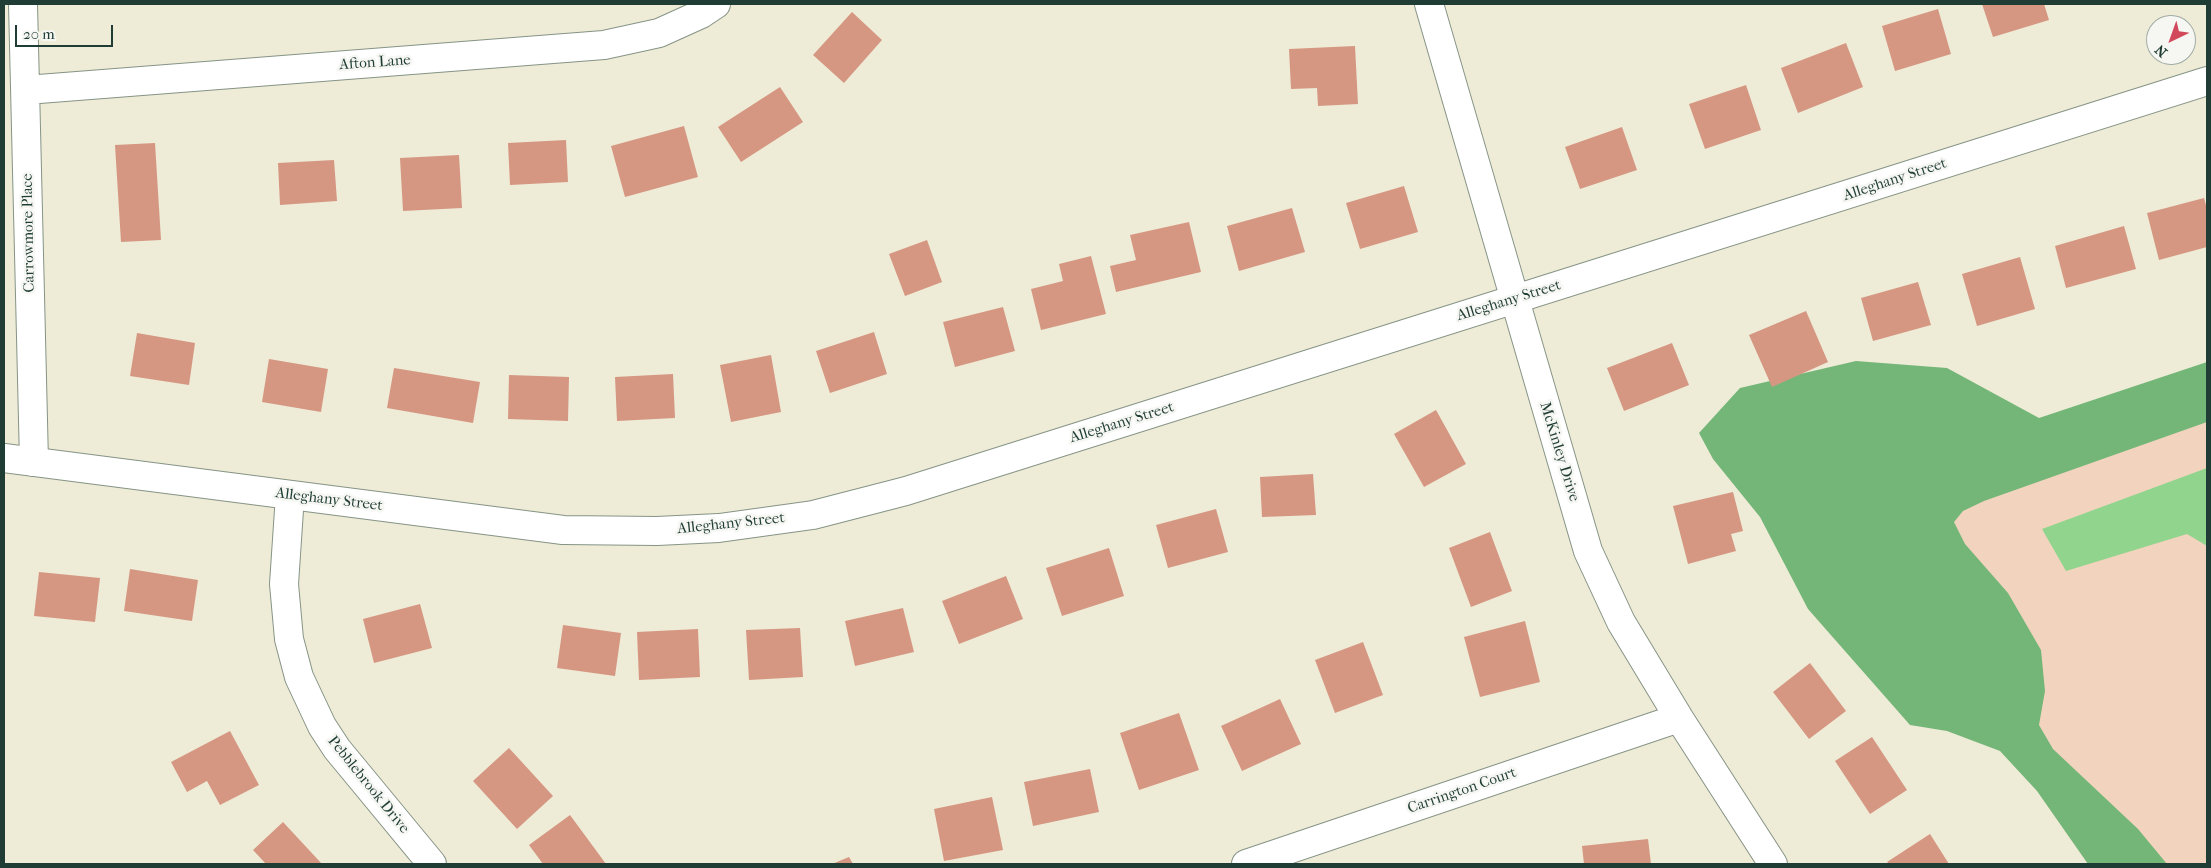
<!DOCTYPE html>
<style>
body{margin:0}
#map{position:relative;width:2211px;height:868px;overflow:hidden;background:#eeebd7;font-family:"IM FELL French Canon",serif}
canvas{display:block}
.frame{position:absolute;inset:0;border:5px solid #1f3d34;pointer-events:none}
.north{position:absolute;left:2146px;top:15px;width:50px;height:50px;box-sizing:border-box;background:#f6f6f2;border:1px solid #a0aca6;border-radius:50%;rotate:222deg;font-size:14px;font-weight:700;line-height:20px;text-align:center;color:#1f3d34}
.north::after{content:'';display:block;margin:auto;width:18px;height:22px;background:#d1495b;clip-path:polygon(50% 0,100% 100%,50% 72%,0 100%)}
.scale{position:absolute;left:15px;top:25px;width:98px;height:22px;box-sizing:border-box;border:2px solid #1f3d34;border-top:0;padding-left:6px;font-size:15px;line-height:18px;white-space:nowrap;color:#1f3d34;-webkit-text-stroke:4px #f6f6f2;paint-order:stroke}
</style>
<div id="map">
<canvas width="2211" height="868"></canvas>
<div class="frame"></div>
<div class="north">N</div>
<div class="scale">20 m</div>
</div>
<script>
const g = document.querySelector('canvas').getContext('2d');
g.lineJoin = 'round';
function paint(path, color) {
  g.fillStyle = color;
  g.fill(path, 'evenodd');
}
function poly(rows) {
  const path = new Path2D();
  for (const r of rows) {
    path.moveTo(r[0], r[1]);
    for (let i = 2; i < r.length; i += 2) path.lineTo(r[i], r[i + 1]);
  }
  return path;
}
function stroke(path, color, width, dash) {
  g.strokeStyle = color;
  g.lineWidth = width;
  g.lineCap = dash ? 'butt' : 'round';
  g.setLineDash(dash || []);
  g.stroke(path);
}
function label(font, color, halo, rows, align = 'center') {
  g.font = font + ' "IM FELL French Canon",serif';
  g.lineWidth = 5;
  g.setLineDash([]);
  g.textBaseline = 'middle';
  g.strokeStyle = halo;
  g.fillStyle = color;
  for (const [text, x, y, turn = 0] of rows) {
    g.save();
    g.translate(x, y);
    g.rotate((+turn || 0) * Math.PI / 180);
    g.textAlign = isNaN(turn) ? turn : align;
    if (halo) g.strokeText(text, 0, 0);
    g.fillText(text, 0, 0);
    g.restore();
  }
}
const built = poly([
 [2207,372,2207,864,2088,864,1832,495]
]);
const green = poly([
 [2207,468,2207,546,2187,534,2066,571,2042,529]
]);
const forest = poly([
 [1856,361,1947,368,2039,418,2207,362,2207,422,1984,501,1963,511,1954,522,1965,544,2008,593,2041,650,2045,691,2039,725,2053,749,2138,829,2167,864,2088,864,2037,791,2000,751,1947,731,1910,725,1808,609,1760,517,1713,459,1699,433,1740,388]
]);
const building = poly([
 [1982,4,2044,4,2049,20,1993,37],
 [1938,9,1951,54,1895,71,1882,26],
 [852,12,882,40,844,83,813,55],
 [1846,43,1863,87,1798,113,1781,68],
 [1355,46,1358,104,1318,106,1317,88,1291,89,1289,49],
 [1746,85,1761,130,1705,149,1689,104],
 [780,87,803,122,741,162,718,127],
 [684,126,698,177,625,197,611,146],
 [1622,127,1637,170,1580,189,1565,147],
 [566,140,568,182,510,185,508,143],
 [155,143,161,240,121,242,115,145],
 [459,155,462,208,403,211,400,158],
 [334,160,337,201,280,205,278,163],
 [1404,186,1418,232,1360,249,1346,203],
 [2204,198,2207,209,2207,247,2159,260,2147,213],
 [1292,208,1305,252,1239,271,1227,226],
 [1189,222,1201,272,1116,292,1110,266,1136,260,1130,235],
 [2124,226,2136,269,2066,288,2055,246],
 [927,240,942,282,905,296,889,254],
 [1091,256,1106,314,1041,330,1031,289,1063,281,1059,264],
 [2020,257,2035,309,1977,326,1962,274],
 [1918,282,1931,325,1873,341,1861,298],
 [1003,307,1015,351,955,367,943,322],
 [1806,311,1828,362,1772,387,1749,335],
 [874,332,887,374,830,393,816,351],
 [137,333,195,343,189,385,130,376],
 [1672,343,1689,385,1624,411,1607,368],
 [771,355,781,412,731,422,720,365],
 [269,359,328,369,321,412,262,402],
 [394,368,480,382,473,423,387,408],
 [673,374,675,418,617,421,615,377],
 [509,375,569,377,568,421,508,419],
 [1436,410,1466,464,1424,487,1394,434],
 [1313,474,1316,515,1262,517,1260,477],
 [1733,492,1743,531,1731,534,1736,551,1688,564,1673,506],
 [1216,509,1228,552,1168,568,1156,525],
 [1490,532,1512,591,1471,607,1449,548],
 [1109,548,1124,596,1062,616,1046,568],
 [130,569,198,580,192,621,124,611],
 [39,572,100,578,95,622,34,616],
 [1006,576,1023,619,959,644,942,601],
 [420,604,432,648,374,663,363,619],
 [903,608,914,652,855,666,845,621],
 [1525,621,1540,682,1480,697,1464,637],
 [563,625,621,633,615,676,557,668],
 [800,628,803,677,749,680,746,630],
 [698,629,700,677,639,680,637,632],
 [1363,642,1383,695,1335,713,1315,660],
 [1810,663,1846,711,1809,739,1773,692],
 [1280,699,1301,744,1242,771,1221,726],
 [1179,713,1199,770,1139,790,1120,733],
 [230,731,259,785,220,805,207,781,187,792,171,762],
 [1872,737,1907,790,1870,814,1835,761],
 [509,748,553,796,517,829,473,781],
 [1090,769,1099,812,1033,826,1024,782],
 [992,797,1003,850,944,861,934,809],
 [570,815,606,864,543,864,529,845],
 [283,822,322,864,266,864,253,850],
 [1930,834,1949,864,1889,864,1887,862],
 [1648,839,1651,864,1584,864,1582,846],
 [849,857,853,864,832,864]
]);
const minor = poly([
 [23,4,34,462],
 [1429,4,1588,551,1621,622,1679,718,1773,864],
 [26,90,604,45,659,33,701,14,716,4],
 [290,495,284,584,289,639,299,677,322,726,337,749,432,864],
 [1246,864,1679,718]
]);
const tertiary = poly([
 [4,458,563,530,657,531,719,528,813,515,906,491,2207,81]
]);
const streetNames = [
 ["Afton Lane",375,63,-4],
 ["Alleghany Street",1895,180,-18],
 ["Carrowmore Place",29,233,-91],
 ["Alleghany Street",1509,301,-17],
 ["Alleghany Street",1122,423,-17],
 ["McKinley Drive",1559,452,73],
 ["Alleghany Street",329,500,7],
 ["Alleghany Street",731,524,-6],
 ["Pebblebrook Drive",368,785,51],
 ["Carrington Court",1462,791,-19]
];
paint(built, '#f2d4be');
paint(green, '#90d48d');
paint(forest, '#74b678');
paint(building, '#d59782');
stroke(minor, '#869486', 30);
stroke(tertiary, '#869486', 30);
stroke(minor, '#fff', 28);
stroke(tertiary, '#fff', 28);
label('15px', '#1f3d34', '#f6f6f2', streetNames);
</script>
